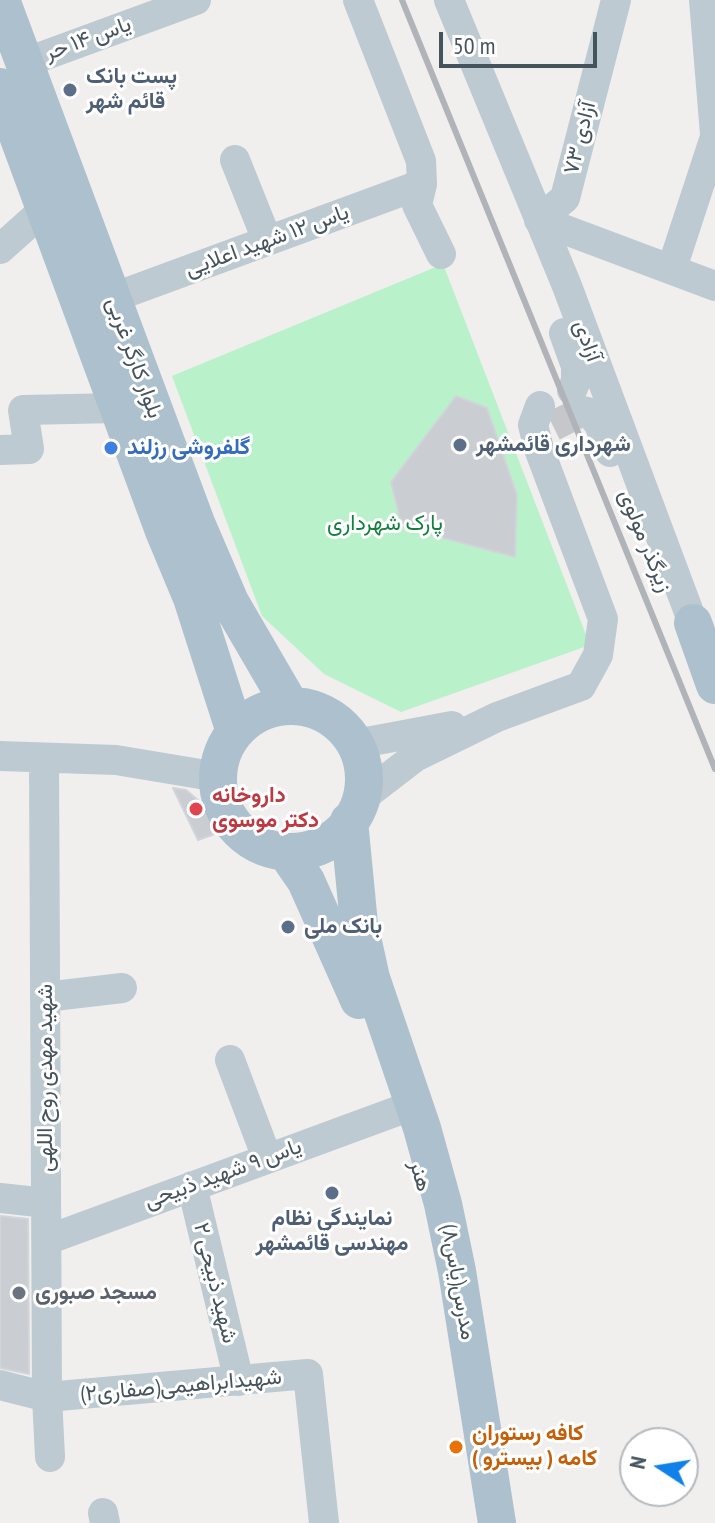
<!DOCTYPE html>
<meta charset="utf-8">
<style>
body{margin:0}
#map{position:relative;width:715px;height:1523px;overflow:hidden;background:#f1eeee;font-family:"PT Sans Narrow",sans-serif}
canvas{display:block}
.north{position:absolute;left:619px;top:1427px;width:80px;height:80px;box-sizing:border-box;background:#fff;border:2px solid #b5babe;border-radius:50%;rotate:282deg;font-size:22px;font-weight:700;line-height:32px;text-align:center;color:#45535c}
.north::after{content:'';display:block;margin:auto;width:28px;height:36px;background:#1081e9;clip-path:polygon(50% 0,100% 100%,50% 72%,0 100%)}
.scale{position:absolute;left:439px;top:32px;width:158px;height:36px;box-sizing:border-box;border:4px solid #45535c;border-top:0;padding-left:10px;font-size:24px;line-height:28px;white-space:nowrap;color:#45535c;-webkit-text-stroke:6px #fff;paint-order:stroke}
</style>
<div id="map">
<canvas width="715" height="1523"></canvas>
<div class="north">N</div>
<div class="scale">50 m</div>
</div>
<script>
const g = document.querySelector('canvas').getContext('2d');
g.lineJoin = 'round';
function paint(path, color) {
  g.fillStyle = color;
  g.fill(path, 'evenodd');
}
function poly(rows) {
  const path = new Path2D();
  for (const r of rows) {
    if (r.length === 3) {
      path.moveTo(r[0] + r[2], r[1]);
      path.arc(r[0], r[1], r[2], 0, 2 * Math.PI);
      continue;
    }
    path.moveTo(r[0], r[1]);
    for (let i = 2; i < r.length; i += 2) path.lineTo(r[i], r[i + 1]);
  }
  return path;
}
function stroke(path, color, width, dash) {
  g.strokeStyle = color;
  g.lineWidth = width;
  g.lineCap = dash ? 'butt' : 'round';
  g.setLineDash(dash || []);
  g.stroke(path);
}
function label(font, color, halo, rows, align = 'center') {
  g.font = font + ' "PT Sans Narrow",Vazirmatn,sans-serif';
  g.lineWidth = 6;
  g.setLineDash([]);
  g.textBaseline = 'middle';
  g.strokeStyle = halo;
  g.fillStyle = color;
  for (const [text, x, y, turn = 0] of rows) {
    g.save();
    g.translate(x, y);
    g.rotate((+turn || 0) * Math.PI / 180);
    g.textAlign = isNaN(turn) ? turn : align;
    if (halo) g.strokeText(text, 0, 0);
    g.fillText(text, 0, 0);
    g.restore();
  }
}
const green = poly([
 [443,264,590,645,401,712,324,674,262,616,172,376]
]);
const building = poly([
 [456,396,487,408,517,495,515,557,402,527,391,482,456,396],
 [173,788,186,790,231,828,198,840,173,788],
 [0,1216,28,1219,29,1374,0,1368,0,1216]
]);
const minorTunnel = poly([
 [553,426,583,411]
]);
const minor = poly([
 [358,0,421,161,422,184,417,205,441,254],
 [449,0,567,286,693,623],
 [704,0,715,134],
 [24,63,196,0],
 [235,160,267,240],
 [539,220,565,198,616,0],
 [539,220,715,286],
 [0,249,46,208],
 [672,268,715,137],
 [112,298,422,184],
 [564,333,576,366,576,381,572,390],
 [583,411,590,413,599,424,610,452],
 [0,450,29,449,23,410,119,408],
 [356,744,452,726],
 [0,756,116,760,218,777],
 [44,758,47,1397,50,1457],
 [363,797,415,757,497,717,581,686,598,655,603,619,539,449,533,425,540,406],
 [45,997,122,988],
 [230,1060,267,1158],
 [192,1186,239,1381],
 [0,1198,46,1203],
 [47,1240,400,1110],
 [0,1385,47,1397,308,1374,324,1523],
 [103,1513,105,1523]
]);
const major = poly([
 [1,0,196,523,230,602,290,705],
 [0,87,164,531,192,598,235,732],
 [693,623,715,685],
 [291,779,73],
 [349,821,359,924,371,978,422,1128,443,1204,457,1271,497,1523],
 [286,852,306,881,359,1000]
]);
const rail = poly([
 [402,0,715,769]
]);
const markers = [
 [70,90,8,"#5c6f8a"],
 [460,445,8,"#5c6f8a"],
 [111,448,8,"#3f7fe0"],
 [196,809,8,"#e0444e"],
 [288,927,8,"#5c6f8a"],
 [332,1193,8,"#5c6f8a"],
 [19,1293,8,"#6b7280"],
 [456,1447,8,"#e8710a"]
];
const streetNames = [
 ["یاس ۱۴ حر",88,39,-20],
 ["آزادی ۷۳",580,138,-76],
 ["یاس ۱۲ شهید اعلایی",267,241,-20],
 ["آزادی",587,341,70],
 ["بلوار کارگر غربی",134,358,70],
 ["زیرگذر مولوی",645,541,68],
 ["شهید مهدی روح اللهی",46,1078,-90],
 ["یاس ۹ شهید ذبیحی",223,1174,-20],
 ["هنر",420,1176,74],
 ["مدرس(یاس۸)",458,1282,80],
 ["شهید ذبیحی ۲",215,1283,76],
 ["شهیدابراهیمی(صفاری۲)",181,1386,-5]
];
const serviceNames = [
 ["پست بانک",86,77],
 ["قائم شهر",86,102],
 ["شهرداری قائمشهر",476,445],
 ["بانک ملی",304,927],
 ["نمایندگی نظام",332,1219,"center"],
 ["مهندسی قائمشهر",332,1244,"center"]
];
const shopNames = [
 ["گلفروشی رزلند",127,448]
];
const parkNames = [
 ["پارک شهرداری",385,524]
];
const healthNames = [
 ["داروخانه",212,796],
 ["دکتر موسوی",212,821]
];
const worshipNames = [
 ["مسجد صبوری",35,1293]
];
const foodNames = [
 ["کافه رستوران",472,1434],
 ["کامه ( بیسترو )",472,1459]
];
paint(green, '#b9f1ca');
paint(building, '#caced3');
stroke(building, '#d1d5da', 2);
stroke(minorTunnel, '#c6c7ca', 30, [30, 15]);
stroke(minor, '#bdcad1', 30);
stroke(major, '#acc0ce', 38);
stroke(rail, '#b0b4b9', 6);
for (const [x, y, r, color] of markers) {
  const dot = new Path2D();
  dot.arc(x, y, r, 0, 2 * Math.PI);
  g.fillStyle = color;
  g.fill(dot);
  stroke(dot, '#fff', 3);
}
label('22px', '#45535c', '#fff', streetNames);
label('bold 22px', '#4e5e75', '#fff', serviceNames, 'left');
label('bold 22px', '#366cbe', '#fff', shopNames, 'left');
label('22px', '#128140', '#fff', parkNames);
label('bold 22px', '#be3a42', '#fff', healthNames, 'left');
label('bold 22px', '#5b616d', '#fff', worshipNames, 'left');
label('bold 22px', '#c56008', '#fff', foodNames, 'left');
</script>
